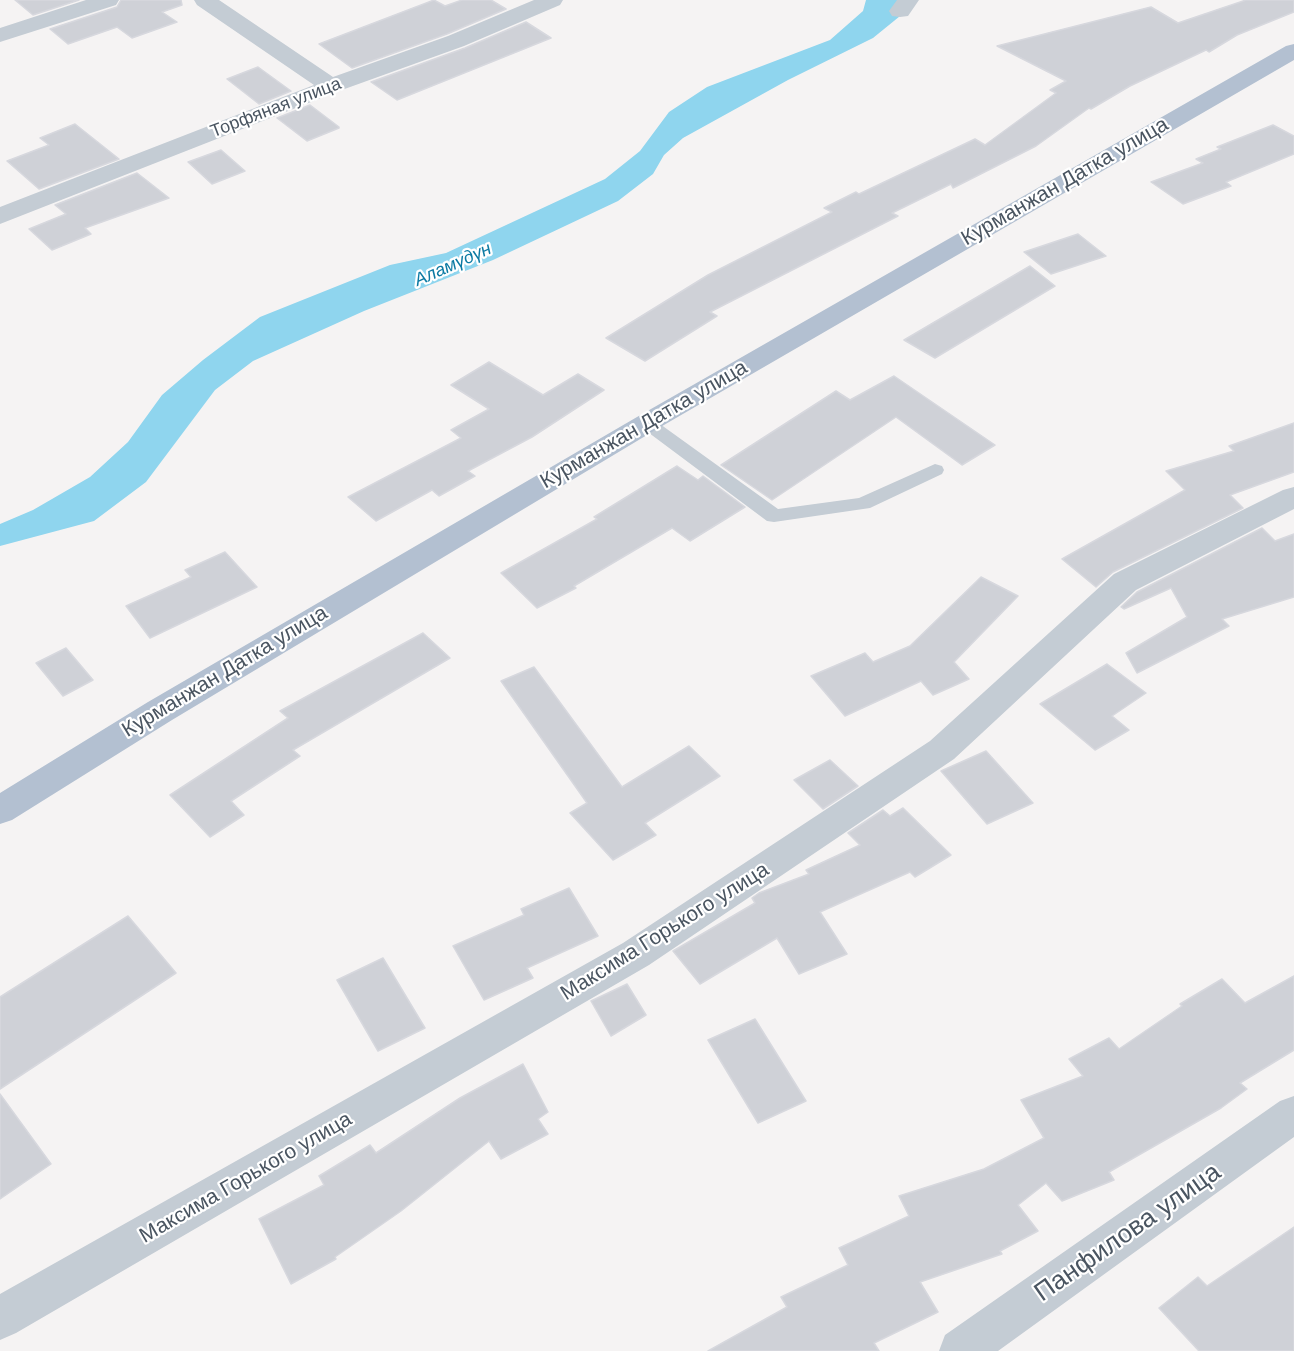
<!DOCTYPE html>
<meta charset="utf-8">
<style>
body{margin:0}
canvas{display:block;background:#f5f3f3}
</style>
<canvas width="1294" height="1351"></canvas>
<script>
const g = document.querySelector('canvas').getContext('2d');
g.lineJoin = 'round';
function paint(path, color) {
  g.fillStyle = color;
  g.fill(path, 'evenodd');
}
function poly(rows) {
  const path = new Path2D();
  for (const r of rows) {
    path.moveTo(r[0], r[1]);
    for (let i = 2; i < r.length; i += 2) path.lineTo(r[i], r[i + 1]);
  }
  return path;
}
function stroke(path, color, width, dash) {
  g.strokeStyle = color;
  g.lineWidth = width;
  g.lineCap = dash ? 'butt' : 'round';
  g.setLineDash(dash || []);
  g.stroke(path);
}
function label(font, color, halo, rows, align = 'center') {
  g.font = font + ' Arial,sans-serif';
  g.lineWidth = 4.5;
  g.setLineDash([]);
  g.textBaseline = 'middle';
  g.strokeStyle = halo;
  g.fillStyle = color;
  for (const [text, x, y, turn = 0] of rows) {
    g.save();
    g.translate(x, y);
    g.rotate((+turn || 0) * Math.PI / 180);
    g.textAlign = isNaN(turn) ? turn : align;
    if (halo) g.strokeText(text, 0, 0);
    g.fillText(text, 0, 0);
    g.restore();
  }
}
const water = poly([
 [866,0,909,0,905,12,873,38,788,80,683,138,664,155,653,174,618,201,493,260,364,311,253,361,215,390,146,482,94,521,0,546,0,524,33,510,90,477,128,442,162,395,203,360,260,317,390,265,446,253,605,179,640,151,669,112,707,87,830,40,863,11]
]);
const building = poly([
 [15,0,79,0,33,15,15,0],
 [121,0,181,0,182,5,162,12,177,22,132,38,117,27,68,44,50,29,117,7,121,0],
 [434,0,445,6,462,0,491,0,506,9,447,34,352,68,319,44,434,0],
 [1246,0,1294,0,1294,12,1237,35,1209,52,1206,50,1130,86,1091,109,1089,108,1036,146,953,188,951,184,892,213,898,216,710,312,717,316,645,361,606,338,708,275,832,212,824,208,856,192,859,194,975,139,985,145,1056,93,1050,90,1066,81,997,46,1151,7,1178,23,1246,0],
 [526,22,551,38,397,100,371,82,465,48,526,22],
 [258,67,291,91,259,104,227,79,258,67],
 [310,105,339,127,339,128,307,141,277,118,310,105],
 [75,124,119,159,39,189,7,161,49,145,40,138,75,124],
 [1273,125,1294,136,1294,154,1226,182,1231,186,1183,204,1151,182,1203,163,1196,159,1221,149,1217,147,1273,125],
 [221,150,245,171,212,184,188,162,221,150],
 [137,173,169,198,85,228,91,234,52,250,29,229,66,214,55,205,137,173],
 [1078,234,1106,256,1051,274,1024,252,1078,234],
 [1030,266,1055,286,935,358,904,340,1030,266],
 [489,362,543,395,578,374,604,390,532,437,468,471,475,476,439,496,432,490,376,521,348,497,461,438,451,430,489,409,451,385,489,362],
 [894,376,995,445,962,465,896,417,772,500,721,465,836,391,850,400,894,376],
 [1294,423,1294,472,1230,495,1243,508,1113,572,1096,587,1062,559,1185,490,1166,471,1234,451,1229,446,1294,423],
 [677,466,698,480,703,476,745,507,690,541,672,528,574,586,576,588,537,608,501,573,597,519,594,517,677,466],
 [1262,528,1275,541,1294,534,1294,597,1222,619,1229,626,1137,673,1126,653,1187,617,1171,588,1124,609,1121,607,1137,592,1262,528],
 [225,552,257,587,150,638,126,606,191,577,185,570,225,552],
 [981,577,1018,596,954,662,969,679,933,695,921,681,845,716,811,676,865,653,873,662,910,646,981,577],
 [423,633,450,658,293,750,300,756,231,801,244,815,210,837,170,795,288,718,280,711,423,633],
 [66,648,93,680,63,696,36,663,66,648],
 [1107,664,1146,693,1112,716,1129,730,1095,750,1040,704,1107,664],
 [534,667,622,787,689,746,720,776,645,823,656,835,613,860,570,813,587,803,501,681,534,667],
 [986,751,1033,803,987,824,941,771,986,751],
 [830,760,858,786,823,809,794,780,830,760],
 [903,808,951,855,915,877,910,872,820,912,847,954,799,974,777,938,700,984,673,951,755,903,752,898,759,893,809,874,806,870,860,845,848,833,883,810,890,816,903,808],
 [569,888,598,936,527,968,533,978,484,1000,453,946,524,915,521,909,569,888],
 [128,916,176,973,0,1089,0,997,128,916],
 [383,958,425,1028,378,1051,337,980,383,958],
 [1294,976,1294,1050,1240,1083,1247,1089,1221,1108,1109,1172,1114,1180,1062,1201,1046,1183,1018,1205,1038,1231,1000,1251,1002,1254,920,1282,938,1312,874,1343,879,1351,708,1351,787,1307,781,1297,848,1265,839,1248,909,1216,899,1196,984,1169,1044,1138,1021,1100,1083,1076,1069,1059,1109,1038,1119,1049,1182,1006,1180,1004,1222,979,1245,1003,1294,976],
 [627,984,646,1015,611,1036,591,1001,627,984],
 [755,1019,806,1101,758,1123,708,1040,755,1019],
 [523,1064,548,1112,538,1119,548,1134,501,1159,489,1141,401,1211,335,1257,336,1259,291,1284,259,1219,324,1185,319,1176,370,1145,376,1153,460,1098,523,1064],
 [0,1094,51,1164,0,1199,0,1094],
 [1294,1227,1294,1351,1199,1351,1159,1308,1198,1277,1207,1286,1294,1227]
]);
const lane = poly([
 [647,417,653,419,778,509,859,498,935,464,942,466,944,470,942,474,870,508,774,522,767,521,641,427,638,423,641,419,647,417]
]);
const street = poly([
 [86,0,119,0,116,5,0,42,0,28,86,0],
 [194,0,219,0,333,77,448,36,534,0,563,0,560,5,464,46,339,91,0,224,0,207,314,85,197,5,194,0],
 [897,0,919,0,908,16,900,17,892,16,889,11,897,0],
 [1294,487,1294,509,1136,590,954,759,649,965,16,1333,0,1340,0,1294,623,943,930,741,1114,574,1283,490,1294,487],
 [1294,1096,1294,1137,998,1351,939,1351,945,1335,1280,1101,1294,1096]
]);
const primary = poly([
 [1294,44,1294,60,657,429,172,720,12,820,0,824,0,793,148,702,637,417,1286,46,1294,44]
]);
const farStreetnames = [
 ["Торфяная улица",276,108,-21]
];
const farWaternames = [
 ["Аламүдүн",453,265,-24]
];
const streetNames = [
 ["Курманжан Датка улица",1065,182,-30],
 ["Курманжан Датка улица",644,425,-30],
 ["Курманжан Датка улица",225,672,-31],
 ["Максима Горького улица",665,932,-32],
 ["Максима Горького улица",246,1178,-30]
];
const nearStreetnames = [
 ["Панфилова улица",1128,1233,-35]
];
paint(water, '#8fd5ee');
paint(building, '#cfd1d7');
stroke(building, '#d7d8de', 1.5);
paint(lane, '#c4ccd4');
paint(street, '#c4ccd4');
paint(primary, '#b3c0d1');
label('18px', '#4a5561', '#fff', farStreetnames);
label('italic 18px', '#0c7aa3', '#fff', farWaternames);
label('21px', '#4a5561', '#fff', streetNames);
label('26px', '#4a5561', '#fff', nearStreetnames);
</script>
